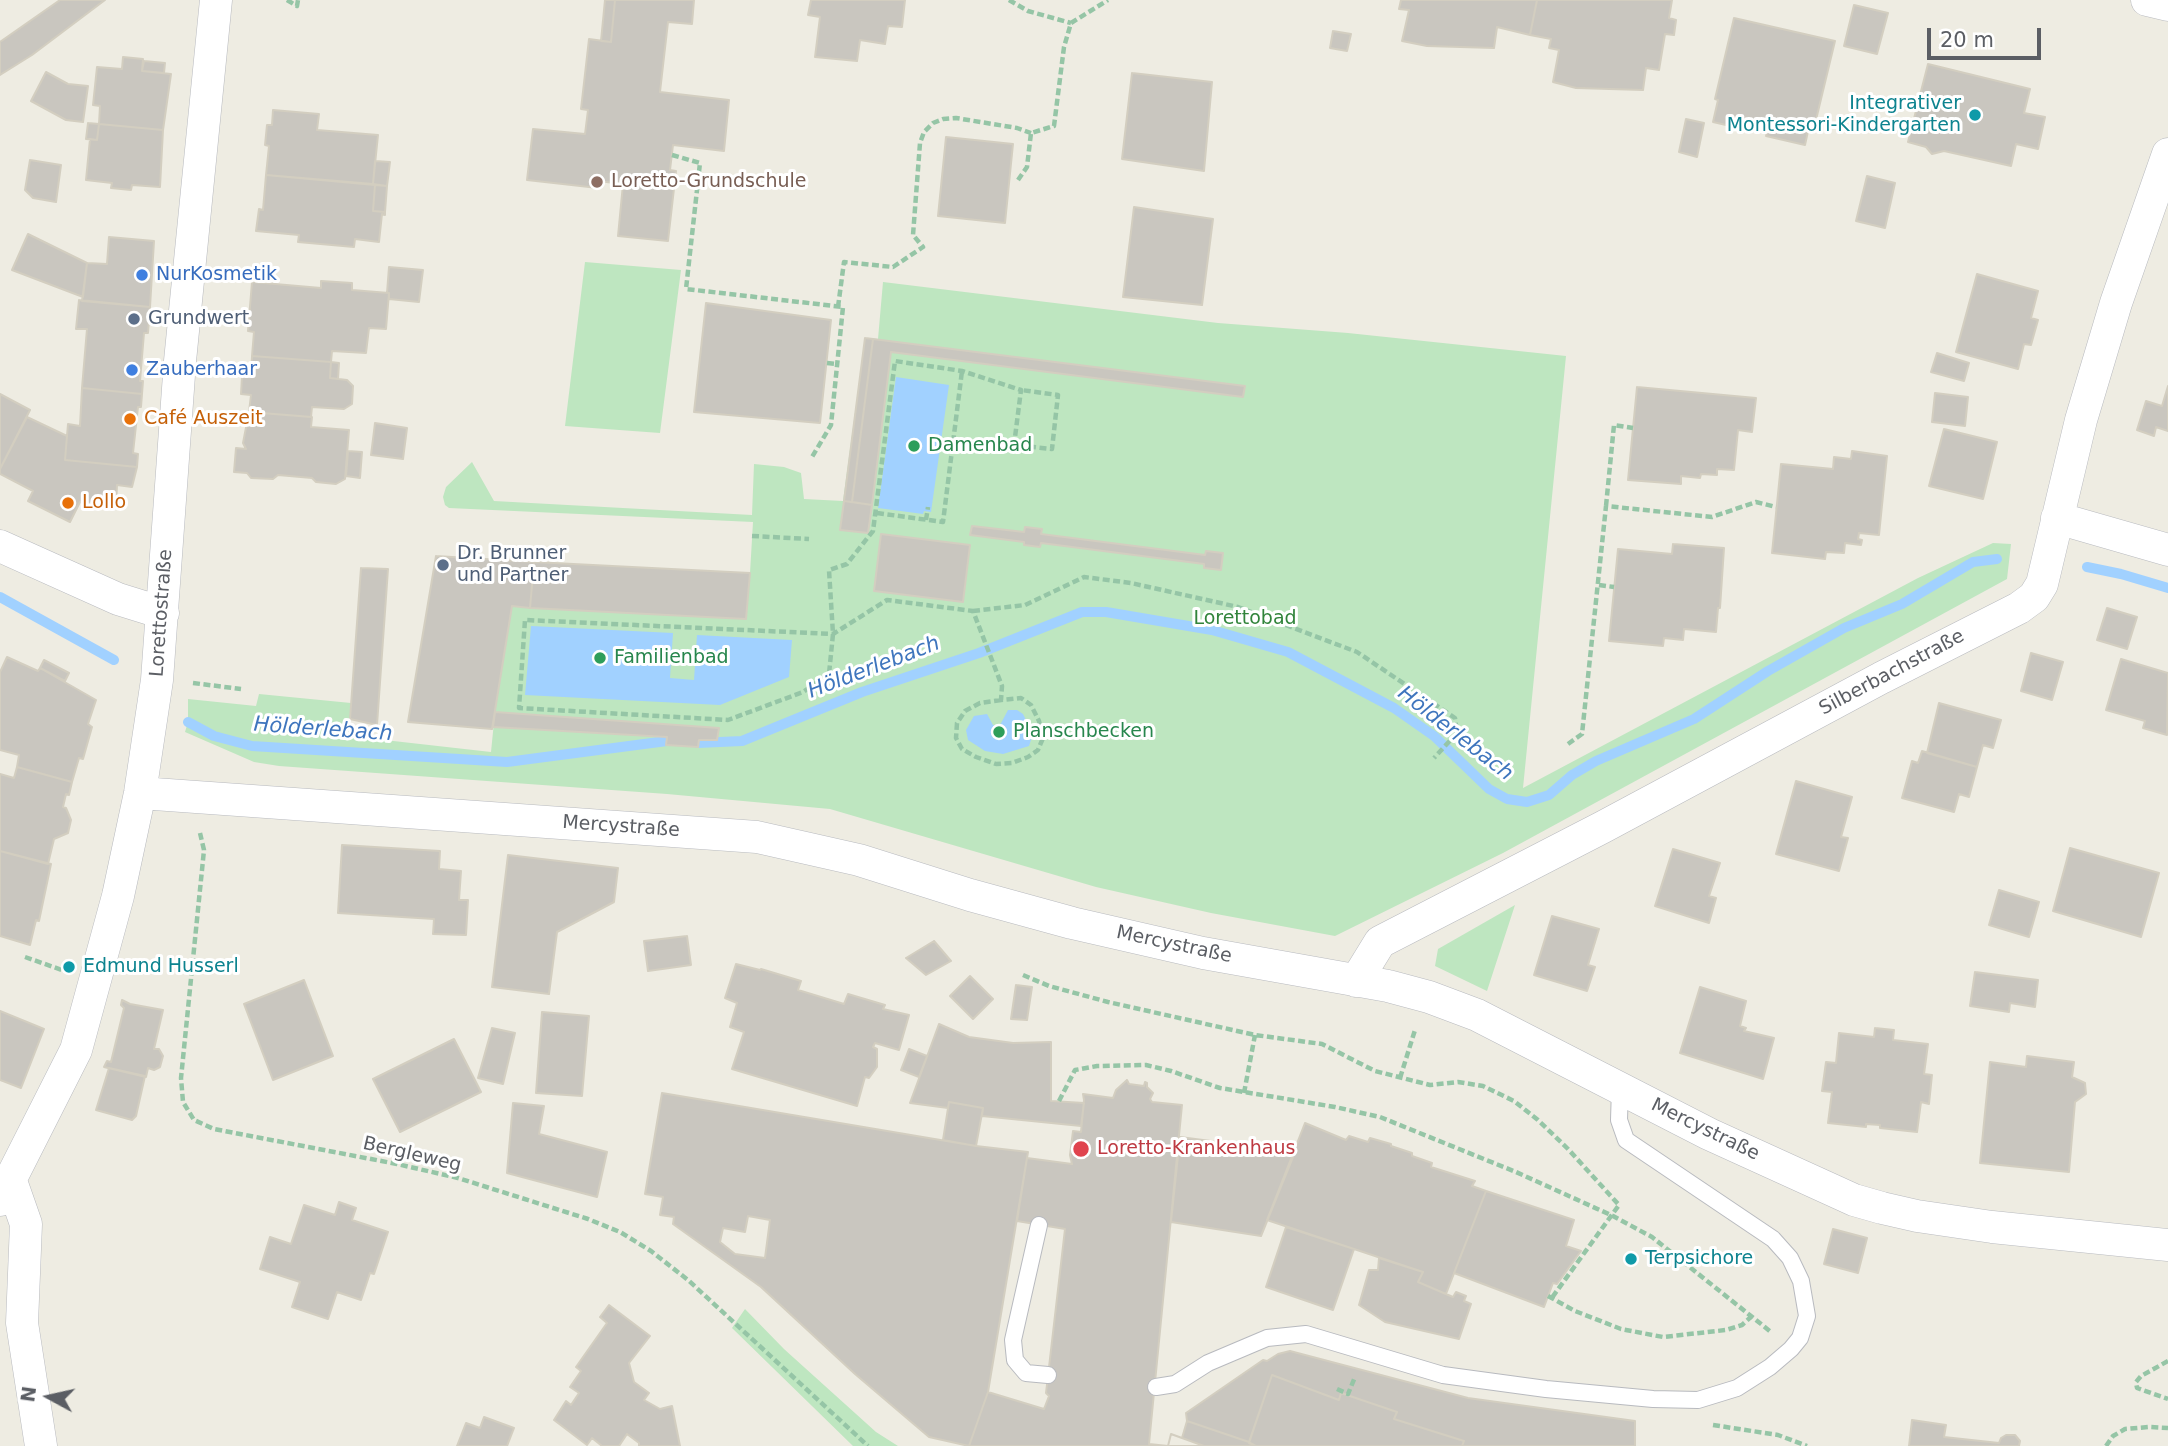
<!DOCTYPE html>
<meta charset="utf-8">
<style>
body{margin:0}
#map{position:relative;width:2168px;height:1446px;overflow:hidden;background:#eeece2;font-family:"DejaVu Sans",sans-serif}
canvas{display:block}
.north{position:absolute;left:14px;top:1362px;width:70px;height:70px;-webkit-text-stroke:5px #fff;paint-order:stroke;rotate:278deg;font-size:19px;font-weight:700;line-height:28px;text-align:center;color:#5b5e64}
.north::after{content:'';display:block;margin:auto;width:24px;height:32px;background:#5b5e64;clip-path:polygon(50% 0,100% 100%,50% 72%,0 100%)}
.scale{position:absolute;left:1927px;top:28px;width:114px;height:32px;box-sizing:border-box;border:4px solid #5b5e64;border-top:0;padding-left:9px;font-size:21px;line-height:24px;white-space:nowrap;color:#5b5e64;-webkit-text-stroke:5px #fff;paint-order:stroke}
</style>
<div id="map">
<canvas width="2168" height="1446"></canvas>
<div class="north">N</div>
<div class="scale">20 m</div>
</div>
<script>
const g = document.querySelector('canvas').getContext('2d');
g.lineJoin = 'round';
function paint(path, color) {
  g.fillStyle = color;
  g.fill(path, 'evenodd');
}
function poly(rows) {
  const path = new Path2D();
  for (const r of rows) {
    path.moveTo(r[0], r[1]);
    for (let i = 2; i < r.length; i += 2) path.lineTo(r[i], r[i + 1]);
  }
  return path;
}
function stroke(path, color, width, dash) {
  g.strokeStyle = color;
  g.lineWidth = width;
  g.lineCap = dash ? 'butt' : 'round';
  g.setLineDash(dash || []);
  g.stroke(path);
}
function label(font, color, halo, rows, align = 'center') {
  g.font = font + ' "DejaVu Sans",sans-serif';
  g.lineWidth = 6;
  g.setLineDash([]);
  g.textBaseline = 'middle';
  g.strokeStyle = halo;
  g.fillStyle = color;
  for (const [text, x, y, turn = 0] of rows) {
    g.save();
    g.translate(x, y);
    g.rotate((+turn || 0) * Math.PI / 180);
    g.textAlign = isNaN(turn) ? turn : align;
    if (halo) g.strokeText(text, 0, 0);
    g.fillText(text, 0, 0);
    g.restore();
  }
}
const green = poly([
 [585,262,681,270,660,433,565,426],
 [883,282,1218,323,1348,333,1566,356,1523,788,1918,578,1993,543,2011,544,2007,579,1503,853,1335,936,1211,913,1096,887,830,809,667,794,279,766,254,762,185,732,188,722,188,699,256,706,259,694,351,703,349,736,491,752,495,712,512,606,530,608,534,562,750,573,753,522,449,508,445,505,443,497,446,487,472,462,494,501,752,515,754,464,784,467,801,473,804,499,843,501,865,338,878,339],
 [1515,905,1487,991,1435,966,1438,949],
 [745,1309,784,1349,876,1432,898,1446,853,1446,732,1328]
]);
const water = poly([
 [896,377,949,385,931,512,924,511,923,514,878,508],
 [531,626,673,633,670,678,694,680,697,635,792,640,789,677,720,705,525,695],
 [1008,710,1017,710,1023,714,1033,734,1029,746,1003,754,985,751,968,740,966,730,974,716,987,714,993,725,999,727]
]);
const stream = poly([
 [2087,567,2121,574,2168,588],
 [0,597,114,660],
 [188,722,214,736,252,746,507,762,667,741],
 [698,743,742,741,862,692,979,653,1082,612,1106,612,1212,630,1288,652,1394,708,1434,736,1489,789,1507,799,1527,802,1549,795,1572,775,1596,761,1694,719,1768,671,1844,628,1902,604,1973,562,1997,559]
]);
const building = poly([
 [60,0,105,0,32,55,0,75,0,42,60,0],
 [605,0,615,0,611,42,601,41,605,0],
 [615,0,694,0,692,24,668,22,660,92,729,100,724,151,673,145,670,170,676,171,668,241,618,236,623,184,598,181,598,188,527,180,533,129,585,134,588,110,581,109,589,39,611,42,615,0],
 [811,0,905,0,902,27,888,26,885,44,860,40,857,61,815,57,820,17,808,15,811,0],
 [1401,0,1537,0,1530,35,1497,27,1494,48,1427,46,1402,41,1409,10,1399,9,1401,0],
 [1537,0,1672,0,1669,18,1676,20,1674,35,1665,34,1659,70,1646,68,1643,90,1576,88,1553,82,1559,50,1549,48,1551,39,1530,35,1537,0],
 [1854,5,1888,13,1877,54,1844,46,1854,5],
 [1734,18,1835,41,1815,124,1810,122,1805,145,1766,136,1767,133,1752,129,1752,131,1713,122,1718,100,1715,99,1734,18],
 [1333,31,1351,34,1347,51,1330,48,1333,31],
 [123,57,143,59,142,71,171,74,163,130,99,124,100,106,93,105,97,67,122,69,123,57],
 [144,61,165,63,164,73,142,71,144,61],
 [1928,64,2030,89,2024,113,2045,117,2038,149,2016,144,2011,166,1944,151,1932,154,1926,147,1908,142,1928,64],
 [46,72,68,84,88,86,83,122,66,120,31,101,46,72],
 [1132,73,1212,82,1204,171,1122,159,1132,73],
 [273,110,319,114,317,130,378,135,373,184,266,175,269,146,265,145,267,125,272,125,273,110],
 [1686,119,1704,123,1697,157,1679,152,1686,119],
 [88,123,99,124,97,140,86,139,88,123],
 [99,124,163,130,160,187,132,185,131,190,111,188,112,183,86,180,90,139,97,140,99,124],
 [946,137,1013,144,1005,223,938,216,946,137],
 [30,160,61,165,56,202,33,198,25,190,30,160],
 [375,161,390,162,387,186,373,184,375,161],
 [266,175,375,185,373,211,385,212,385,215,382,214,379,242,355,239,354,247,298,242,299,235,256,231,259,209,263,210,266,175],
 [1867,176,1895,183,1885,228,1856,221,1867,176],
 [375,185,387,186,385,212,373,211,375,185],
 [1134,207,1213,219,1202,305,1123,297,1134,207],
 [28,234,87,263,83,297,12,270,28,234],
 [109,237,154,241,150,307,82,301,87,263,107,264,109,237],
 [389,267,423,270,419,302,389,299,389,293,387,293,389,267],
 [1977,274,2038,291,2031,318,2038,320,2031,345,2024,344,2018,369,1956,352,1977,274],
 [321,281,352,283,352,290,389,293,386,329,369,328,366,353,332,351,331,362,252,356,254,332,248,331,252,282,321,288,321,281],
 [79,300,150,307,148,333,144,333,140,381,143,381,142,394,82,388,87,329,76,329,79,300],
 [706,303,831,320,820,423,694,412,706,303],
 [865,338,873,339,852,502,844,501,865,338],
 [873,339,1245,386,1243,397,891,352,872,505,852,502,873,339],
 [1937,353,1969,363,1964,381,1931,372,1937,353],
 [252,356,331,362,330,378,347,380,353,386,352,404,344,409,312,407,311,417,249,412,251,395,241,394,242,376,251,376,252,356],
 [331,362,339,363,338,379,330,378,331,362],
 [2168,386,2168,431,2156,427,2154,436,2137,430,2146,401,2162,406,2168,386],
 [1637,387,1756,398,1752,432,1738,430,1734,470,1717,469,1717,475,1701,474,1700,478,1681,476,1681,484,1628,480,1637,387],
 [82,388,142,394,141,407,138,407,133,453,138,454,137,467,65,460,68,424,80,426,82,388],
 [1935,393,1968,397,1965,426,1932,422,1935,393],
 [0,394,30,410,0,469,0,394],
 [249,412,312,417,311,427,349,430,345,479,336,484,316,482,312,478,278,475,273,479,251,478,247,473,234,472,236,448,246,449,243,443,249,412],
 [27,417,67,436,65,460,137,467,132,487,117,485,116,506,80,502,70,522,28,501,33,491,0,474,0,469,27,417],
 [375,423,407,428,403,459,371,455,375,423],
 [1944,429,1997,442,1983,499,1929,486,1944,429],
 [348,451,362,452,360,478,346,476,348,451],
 [1852,451,1887,456,1879,535,1859,533,1858,539,1862,540,1861,545,1845,543,1844,553,1826,552,1825,559,1772,553,1781,464,1833,469,1834,457,1851,459,1852,451],
 [844,501,872,505,868,533,840,530,844,501],
 [972,526,1024,532,1025,527,1042,529,1041,534,1205,555,1206,551,1223,553,1221,570,1204,568,1204,564,1041,543,1040,547,1024,545,1024,542,970,535,972,526],
 [881,534,970,545,963,602,874,591,881,534],
 [1673,544,1724,548,1720,608,1718,608,1716,632,1684,629,1683,640,1664,638,1663,646,1609,641,1618,549,1672,554,1673,544],
 [436,556,534,562,530,608,512,606,492,729,408,722,436,556],
 [534,562,750,573,746,619,530,608,534,562],
 [361,568,388,569,377,725,350,719,361,568],
 [2107,608,2137,617,2127,649,2097,640,2107,608],
 [2031,653,2063,662,2052,700,2021,691,2031,653],
 [7,657,38,671,40,668,96,700,88,724,92,727,83,759,79,758,72,782,17,767,19,755,0,750,0,672,7,657],
 [2121,659,2168,673,2167,735,2143,728,2145,721,2106,710,2121,659],
 [44,660,69,673,65,681,40,668,44,660],
 [1939,703,2001,720,1993,748,1983,745,1977,767,1927,753,1939,703],
 [495,712,719,728,717,740,699,740,698,747,666,745,667,737,493,727,495,712],
 [1922,751,1977,767,1969,797,1959,794,1954,812,1902,798,1912,761,1918,763,1922,751],
 [17,767,72,782,69,795,66,794,63,807,66,808,71,820,68,833,54,839,48,864,0,851,0,774,14,778,17,767],
 [1796,781,1852,797,1841,837,1848,838,1839,871,1776,854,1796,781],
 [342,845,440,851,439,869,461,871,459,900,468,900,466,935,433,934,434,919,338,913,342,845],
 [2070,848,2159,873,2141,937,2053,911,2070,848],
 [1673,849,1720,863,1709,896,1716,898,1709,923,1655,906,1673,849],
 [0,851,51,864,39,921,36,920,30,945,0,936,0,851],
 [508,855,618,868,614,902,557,932,549,994,492,987,508,855],
 [1999,890,2039,902,2029,937,1989,925,1999,890],
 [1552,916,1599,929,1588,965,1595,967,1587,991,1534,975,1552,916],
 [687,936,691,965,648,971,644,941,687,936],
 [934,941,951,961,926,975,906,958,934,941],
 [736,964,760,970,761,969,801,981,798,990,844,1004,848,994,885,1005,883,1009,909,1015,899,1050,875,1043,873,1047,877,1049,877,1067,869,1078,865,1077,857,1106,732,1069,744,1032,730,1027,737,1003,725,998,736,964],
 [1975,972,2038,980,2035,1007,2010,1003,2009,1012,1970,1006,1975,972],
 [970,976,993,999,973,1019,950,996,970,976],
 [304,980,333,1056,273,1080,244,1004,304,980],
 [1016,985,1032,987,1027,1020,1011,1019,1016,985],
 [1700,987,1746,1001,1740,1026,1746,1028,1744,1031,1774,1038,1763,1079,1680,1053,1700,987],
 [122,1000,130,1004,163,1010,154,1049,159,1049,163,1056,160,1067,154,1070,148,1068,146,1077,104,1067,107,1061,111,1062,124,1008,121,1005,122,1000],
 [0,1011,44,1029,21,1088,0,1080,0,1011],
 [542,1012,589,1016,582,1096,536,1093,542,1012],
 [939,1024,969,1037,1013,1043,1051,1042,1051,1101,1084,1103,1081,1126,982,1116,983,1108,949,1102,948,1108,910,1103,939,1024],
 [492,1028,515,1033,503,1084,478,1078,492,1028],
 [1875,1028,1894,1030,1893,1040,1928,1044,1924,1074,1932,1075,1929,1104,1921,1102,1917,1132,1880,1128,1880,1125,1866,1124,1866,1127,1828,1123,1832,1092,1822,1091,1826,1062,1836,1063,1839,1033,1874,1037,1875,1028],
 [454,1039,481,1092,400,1132,373,1079,454,1039],
 [909,1049,927,1056,919,1077,901,1070,909,1049],
 [2027,1056,2074,1062,2072,1077,2085,1083,2086,1094,2075,1102,2069,1172,1980,1163,1990,1062,2026,1067,2027,1056],
 [109,1068,145,1076,136,1116,132,1120,96,1110,109,1068],
 [1127,1080,1129,1084,1144,1086,1145,1082,1147,1083,1147,1087,1153,1093,1150,1099,1152,1102,1182,1105,1149,1444,1168,1446,969,1446,988,1392,1044,1409,1049,1396,1046,1393,1065,1229,1017,1221,1027,1158,1072,1164,1070,1155,1073,1131,1081,1132,1084,1100,1083,1094,1113,1098,1116,1090,1127,1080],
 [662,1093,976,1146,1028,1152,988,1392,969,1446,929,1437,855,1374,761,1287,673,1224,674,1217,660,1215,663,1197,645,1194,662,1093],
 [748,1216,770,1220,765,1258,735,1254,720,1242,723,1228,745,1232,748,1216],
 [949,1102,983,1108,976,1146,943,1140,949,1102],
 [513,1103,544,1106,539,1134,607,1152,597,1197,507,1173,513,1103],
 [1305,1123,1346,1140,1349,1136,1368,1142,1370,1138,1391,1144,1391,1146,1412,1153,1412,1156,1432,1163,1431,1167,1475,1181,1472,1186,1486,1191,1446,1294,1418,1282,1423,1272,1267,1220,1305,1123],
 [1180,1137,1295,1152,1261,1236,1171,1222,1180,1137],
 [1486,1191,1574,1220,1566,1246,1581,1251,1557,1284,1553,1283,1544,1307,1454,1273,1486,1191],
 [339,1202,356,1208,352,1220,388,1232,374,1274,370,1273,361,1300,337,1292,328,1319,292,1307,300,1282,260,1269,270,1237,291,1244,304,1205,335,1215,339,1202],
 [1286,1227,1354,1249,1333,1310,1266,1287,1286,1227],
 [1833,1229,1867,1238,1858,1273,1824,1264,1833,1229],
 [1379,1258,1423,1272,1418,1282,1453,1297,1456,1292,1466,1296,1464,1301,1471,1304,1459,1339,1385,1322,1359,1305,1369,1270,1378,1270,1379,1258],
 [609,1305,650,1336,629,1363,634,1382,649,1393,644,1400,660,1409,672,1406,680,1446,639,1446,639,1443,627,1434,619,1446,602,1446,592,1438,587,1445,554,1420,566,1401,571,1405,579,1393,570,1387,581,1371,576,1367,607,1323,600,1317,609,1305],
 [1290,1351,1468,1398,1635,1421,1635,1446,1462,1446,1464,1441,1394,1419,1397,1412,1341,1393,1339,1400,1272,1375,1249,1442,1187,1421,1186,1413,1263,1360,1267,1361,1278,1354,1290,1351],
 [1272,1375,1339,1400,1341,1393,1397,1412,1394,1419,1464,1441,1462,1446,1256,1446,1249,1443,1272,1375],
 [484,1417,514,1428,507,1446,457,1446,466,1423,480,1428,484,1417],
 [1912,1420,1946,1425,1944,1437,1999,1443,2001,1438,2006,1435,2015,1435,2020,1441,2019,1446,1909,1446,1912,1420],
 [1187,1421,1249,1442,1256,1446,1168,1446,1171,1434,1182,1438,1187,1421],
 [1171,1434,1204,1446,1168,1446,1171,1434]
]);
const path = poly([
 [287,0,297,6,298,0],
 [1009,0,1028,11,1071,23],
 [672,155,700,163,686,289,843,307,831,425,812,457],
 [1018,180,1027,167,1031,133,1054,126,1064,47,1071,23,1108,0],
 [838,307,844,262,893,267,923,247,913,235,920,143,924,132,933,123,943,119,956,118,1017,128,1031,133],
 [827,363,837,364],
 [1606,506,1614,425,1633,428],
 [877,513,943,522,962,371],
 [926,520,928,507],
 [752,536,809,539],
 [1599,585,1614,587],
 [973,611,1025,605,1084,577,1131,583,1238,607,1357,652,1455,718,1457,733,1434,758],
 [193,683,241,689],
 [1001,700,980,703,965,711,957,723,956,738,962,749,976,757,996,764,1012,763,1028,757,1038,750,1043,738,1039,721,1031,705,1021,698,1001,700,1002,686,973,611,887,600,833,634,525,620,519,708,728,720,803,692,829,674,833,634,829,570,847,564,873,531,895,361,962,371,1021,390,1014,445,1052,449,1058,395,1021,390],
 [1568,744,1582,734,1606,506,1712,517,1756,502,1776,507],
 [200,833,204,850,181,1078,183,1102,194,1120,214,1129,397,1164,458,1178,588,1219,620,1232,651,1251,688,1280,868,1446],
 [25,957,62,970],
 [1023,975,1049,986,1108,1002,1255,1035,1322,1044,1375,1071,1430,1085,1458,1082,1483,1086,1514,1101,1538,1120,1568,1149,1619,1205,1551,1299],
 [1400,1078,1415,1030],
 [1244,1093,1255,1035],
 [1059,1101,1075,1070,1097,1066,1146,1065,1171,1071,1220,1088,1335,1107,1380,1117,1516,1172,1613,1216,1652,1237,1771,1332],
 [1548,1296,1575,1311,1621,1329,1663,1337,1726,1330,1742,1325,1752,1316],
 [2168,1361,2141,1376,2136,1382,2137,1388,2168,1399],
 [1337,1389,1348,1394,1355,1377],
 [1713,1425,1778,1435,1807,1446],
 [2106,1446,2113,1436,2125,1429,2149,1427,2168,1428]
]);
const service = poly([
 [1039,1225,1013,1340,1015,1360,1026,1373,1048,1375],
 [1156,1387,1175,1384,1208,1363,1267,1338,1306,1334,1443,1375,1546,1389,1653,1399,1698,1400,1737,1388,1770,1367,1791,1349,1800,1338,1807,1316,1801,1281,1790,1258,1773,1239,1626,1140,1619,1120,1620,1088]
]);
const minor = poly([
 [2147,0,2168,5],
 [2057,518,2168,550],
 [0,546,118,599,163,613],
 [140,793,757,837,859,860,970,895,1072,923,1203,953,1388,986,1429,997,1477,1015,1709,1134,1854,1200,1882,1208,1917,1216,1992,1227,2168,1245],
 [1356,981,1380,942,1603,827,1881,678,2019,608,2034,597,2042,584,2081,420,2116,303,2168,154],
 [11,1181,26,1224,22,1323,41,1446],
 [0,1200,76,1050,118,896,140,793,157,680,180,361,216,0]
]);
const markers = [
 [1975,115,7,"#0f9aa8"],
 [597,182,7,"#8d6e63"],
 [142,275,7,"#3f7fe0"],
 [134,319,7,"#5c6f8a"],
 [132,370,7,"#3f7fe0"],
 [130,419,7,"#e8710a"],
 [914,446,7,"#2e9e5b"],
 [68,503,7,"#e8710a"],
 [443,565,7,"#5c6f8a"],
 [600,658,7,"#2e9e5b"],
 [999,732,7,"#2e9e5b"],
 [69,967,7,"#0f9aa8"],
 [1081,1149,9,"#e0444e"],
 [1631,1259,7,"#0f9aa8"]
];
const cultureNames = [
 ["Integrativer",1961,104,"right"],
 ["Montessori-Kindergarten",1961,126,"right"],
 ["Edmund Husserl",83,967],
 ["Terpsichore",1645,1259]
];
const educationNames = [
 ["Loretto-Grundschule",611,182]
];
const shopNames = [
 ["NurKosmetik",156,275],
 ["Zauberhaar",146,370]
];
const serviceNames = [
 ["Grundwert",148,319],
 ["Dr. Brunner",457,554],
 ["und Partner",457,576]
];
const foodNames = [
 ["Café Auszeit",144,419],
 ["Lollo",82,503]
];
const leisureNames = [
 ["Damenbad",928,446],
 ["Familienbad",614,658],
 ["Planschbecken",1013,732]
];
const streetNames = [
 ["Lorettostraße",162,613,-86],
 ["Silberbachstraße",1892,673,-28],
 ["Mercystraße",621,827,4],
 ["Mercystraße",1174,945,12],
 ["Mercystraße",1705,1130,26],
 ["Bergleweg",412,1155,13]
];
const parkNames = [
 ["Lorettobad",1245,619]
];
const healthNames = [
 ["Loretto-Krankenhaus",1097,1149]
];
const waterNames = [
 ["Hölderlebach",874,668,-21],
 ["Hölderlebach",323,730,4],
 ["Hölderlebach",1455,734,38]
];
paint(green, '#bee6c0');
paint(water, '#a1d1ff');
stroke(stream, '#a1d1ff', 10);
paint(building, '#c9c6bf');
stroke(building, '#d3cec0', 2);
stroke(service, '#b8babf', 18);
stroke(minor, '#b8babf', 33);
stroke(path, '#95c5a6', 4.5, [7, 3.5]);
stroke(service, '#fff', 16);
stroke(minor, '#fff', 32);
for (const [x, y, r, color] of markers) {
  const dot = new Path2D();
  dot.arc(x, y, r, 0, 2 * Math.PI);
  g.fillStyle = color;
  g.fill(dot);
  stroke(dot, '#fff', 2.5);
}
label('19px', '#0d838f', '#fff', cultureNames, 'left');
label('19px', '#785e54', '#fff', educationNames, 'left');
label('19px', '#366cbe', '#fff', shopNames, 'left');
label('19px', '#4e5e75', '#fff', serviceNames, 'left');
label('19px', '#c56008', '#fff', foodNames, 'left');
label('19px', '#27864d', '#fff', leisureNames, 'left');
label('19px', '#5b5e64', '#fff', streetNames);
label('19px', '#31843b', '#fff', parkNames);
label('19px', '#be3a42', '#fff', healthNames, 'left');
label('italic 21px', '#3e75bd', '#fff', waterNames);
</script>
